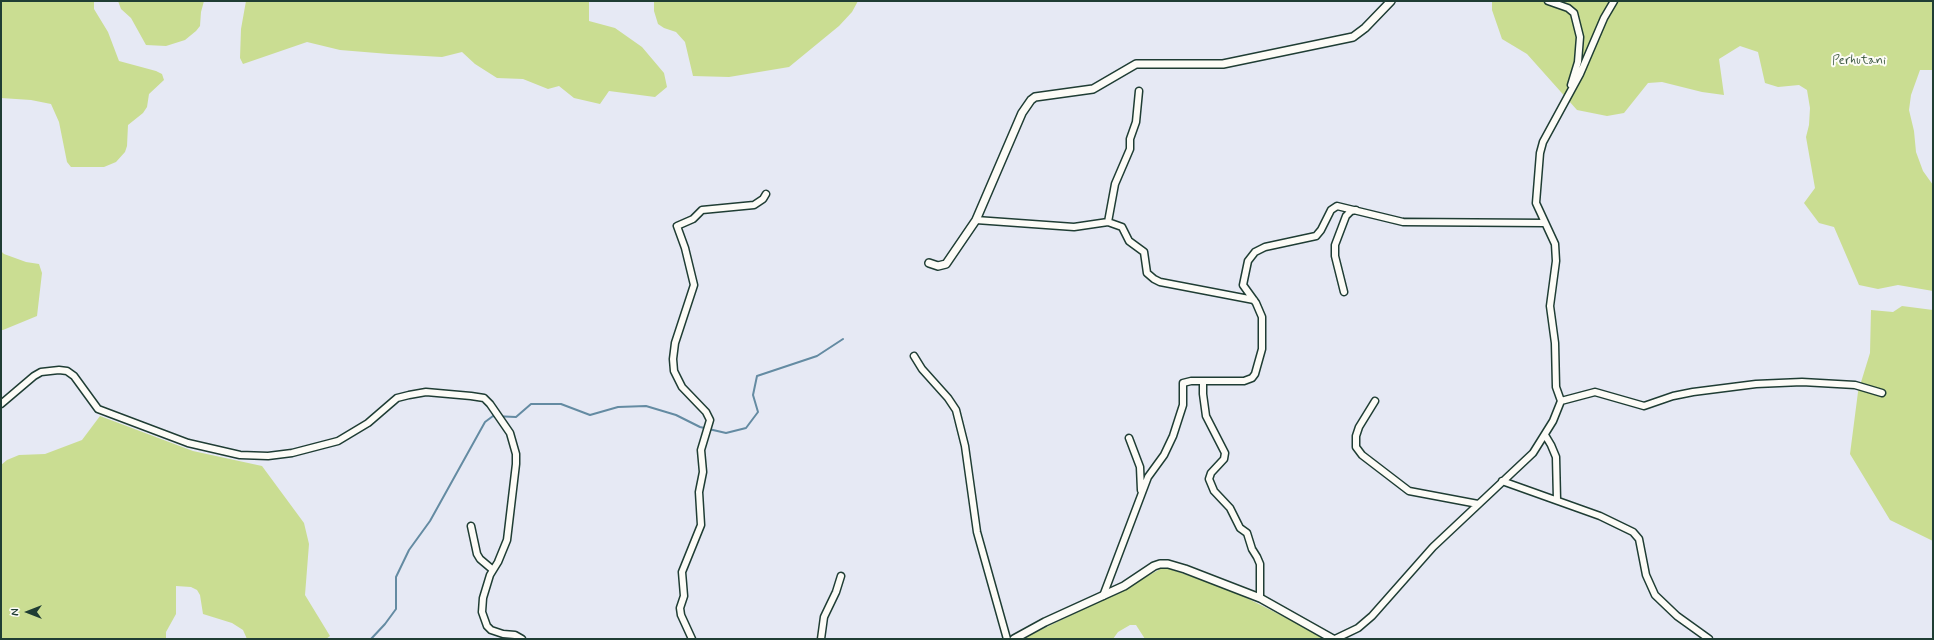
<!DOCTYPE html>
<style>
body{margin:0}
#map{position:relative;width:1934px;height:640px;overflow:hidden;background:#e6e9f4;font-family:Mynerve,sans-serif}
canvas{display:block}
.frame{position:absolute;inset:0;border:2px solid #1f3d34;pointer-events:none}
.north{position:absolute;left:8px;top:592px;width:40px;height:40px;-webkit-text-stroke:3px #fdfcf7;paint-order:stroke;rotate:270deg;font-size:11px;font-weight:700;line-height:16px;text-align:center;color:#1f3d34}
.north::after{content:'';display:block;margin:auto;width:14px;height:18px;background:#1f3d34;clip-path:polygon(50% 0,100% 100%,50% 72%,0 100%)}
</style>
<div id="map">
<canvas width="1934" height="640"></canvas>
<div class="frame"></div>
<div class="north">N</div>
</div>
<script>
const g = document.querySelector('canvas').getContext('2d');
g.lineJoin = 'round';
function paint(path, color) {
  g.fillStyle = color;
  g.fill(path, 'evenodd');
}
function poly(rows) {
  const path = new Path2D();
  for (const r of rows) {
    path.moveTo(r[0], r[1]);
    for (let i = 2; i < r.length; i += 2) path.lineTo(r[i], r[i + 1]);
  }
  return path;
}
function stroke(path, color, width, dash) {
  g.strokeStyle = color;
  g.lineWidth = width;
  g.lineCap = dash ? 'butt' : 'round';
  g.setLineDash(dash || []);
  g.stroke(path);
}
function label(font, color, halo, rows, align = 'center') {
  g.font = font + ' Mynerve,sans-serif';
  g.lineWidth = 4;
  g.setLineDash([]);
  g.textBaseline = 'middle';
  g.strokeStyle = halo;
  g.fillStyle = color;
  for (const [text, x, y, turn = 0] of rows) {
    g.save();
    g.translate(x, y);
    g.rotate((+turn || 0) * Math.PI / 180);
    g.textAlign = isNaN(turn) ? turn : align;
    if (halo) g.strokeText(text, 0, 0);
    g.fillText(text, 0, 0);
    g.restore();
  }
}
const green = poly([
 [1,1,94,1,94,9,108,32,119,61,156,71,162,74,164,80,149,94,147,107,143,113,128,125,127,146,125,152,116,162,104,167,71,167,67,162,59,122,51,104,31,100,1,98],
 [118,1,204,1,201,12,200,26,196,31,185,40,166,46,146,45,131,18,121,9],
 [246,1,589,1,589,21,615,28,642,47,664,73,667,87,655,97,609,91,600,104,574,98,559,86,548,89,523,79,497,78,475,64,462,52,442,57,389,54,340,50,307,42,243,64,240,58,241,29],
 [654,1,858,1,852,12,839,26,789,67,729,77,693,76,685,42,676,32,664,28,658,24,654,11],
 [1492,1,1933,1,1933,81,1932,70,1920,70,1911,95,1909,110,1914,131,1916,152,1923,171,1933,185,1933,291,1898,285,1878,289,1859,285,1834,227,1819,223,1804,203,1815,188,1806,137,1809,125,1810,108,1807,90,1799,85,1778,87,1765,83,1758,52,1740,46,1719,59,1724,95,1702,92,1662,82,1648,83,1624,113,1607,116,1577,110,1527,54,1502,39,1492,10],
 [1,251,4,254,26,262,39,264,42,273,37,316,3,330,1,330],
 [1902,306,1933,310,1933,541,1890,520,1850,454,1858,392,1870,353,1871,310,1893,312],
 [100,416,193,451,262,466,304,523,309,544,305,595,330,636,326,639,247,639,243,630,232,623,203,614,200,595,197,590,191,587,176,586,176,614,166,632,166,639,1,639,1,465,7,460,19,455,45,454,82,440],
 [1164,567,1233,591,1300,625,1324,639,1145,639,1136,625,1130,625,1118,632,1113,639,1022,639,1117,593]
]);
const stream = poly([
 [371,639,385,624,396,609,396,577,409,550,430,521,485,422,493,416,516,417,531,404,561,404,590,415,618,407,646,406,676,415,700,427,726,433,746,428,758,412,753,395,757,376,817,356,843,339]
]);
const minor = poly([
 [1548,1,1568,8,1574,13,1580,37,1578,62,1571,85],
 [976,220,1074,227,1108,222,1122,227,1129,241,1144,252,1147,273,1154,279,1160,282,1254,300],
 [1108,222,1115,184,1130,149,1130,139,1136,122,1139,91],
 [1344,292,1335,256,1335,245,1346,216,1351,211,1356,210],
 [914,356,922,369,948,398,956,410,965,446,977,532,1007,639],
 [1203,381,1203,394,1206,416,1225,453,1224,459,1211,473,1209,479,1214,491,1230,508,1240,528,1247,533,1252,549,1257,557,1260,564,1260,598],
 [1375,401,1359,427,1356,436,1356,447,1362,455,1409,491,1478,504],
 [1561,401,1595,392,1644,406,1673,396,1693,392,1756,384,1802,382,1855,385,1882,393],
 [1,404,34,376,41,372,59,370,67,371,74,376,98,409,188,443,240,455,268,456,292,453,338,441,368,423,397,398,409,395,426,392,471,396,484,398,490,404,510,433,516,454,516,464,507,540,498,562,490,575,483,598,482,612,487,626,491,630,503,634,515,635,522,639],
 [1545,435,1551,445,1556,457,1557,500],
 [1129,438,1140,467,1141,490],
 [1502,481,1600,516,1633,532,1639,539,1646,575,1655,595,1677,616,1709,639],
 [471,526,477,554,480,559,493,570],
 [1103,596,1148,477,1164,455,1173,436,1183,405,1183,383,1191,381,1244,381,1252,378,1255,374,1262,349,1262,317,1256,303,1243,285,1248,261,1255,252,1265,247,1316,236,1321,230,1331,210,1337,206,1403,222,1545,223],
 [692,639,681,615,680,608,684,596,682,572,701,525,699,492,703,472,701,450,710,420,706,412,682,387,674,371,673,359,675,343,694,285,685,248,677,226,693,219,702,210,754,205,763,199,766,194],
 [821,639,824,617,836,592,841,576],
 [1335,639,1358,628,1372,616,1433,547,1533,453,1553,421,1561,401,1556,387,1555,343,1550,306,1556,261,1555,244,1536,203,1540,153,1543,142,1580,74,1604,18,1614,1]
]);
const tertiary = poly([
 [929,263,938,266,946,264,976,220,1022,113,1031,100,1035,97,1093,89,1136,64,1223,64,1353,37,1365,28,1391,1],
 [1014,639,1045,622,1124,586,1154,566,1160,564,1168,564,1185,569,1260,598,1333,639]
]);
const parkNames = [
 ["Perhutani",1859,61]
];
paint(green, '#cadd92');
stroke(stream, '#648ba2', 2);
stroke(minor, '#1f3d34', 9);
stroke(tertiary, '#1f3d34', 10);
stroke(minor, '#fdfcf7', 6);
stroke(tertiary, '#fdfcf7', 7);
label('13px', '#415d47', '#fdfcf7', parkNames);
</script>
